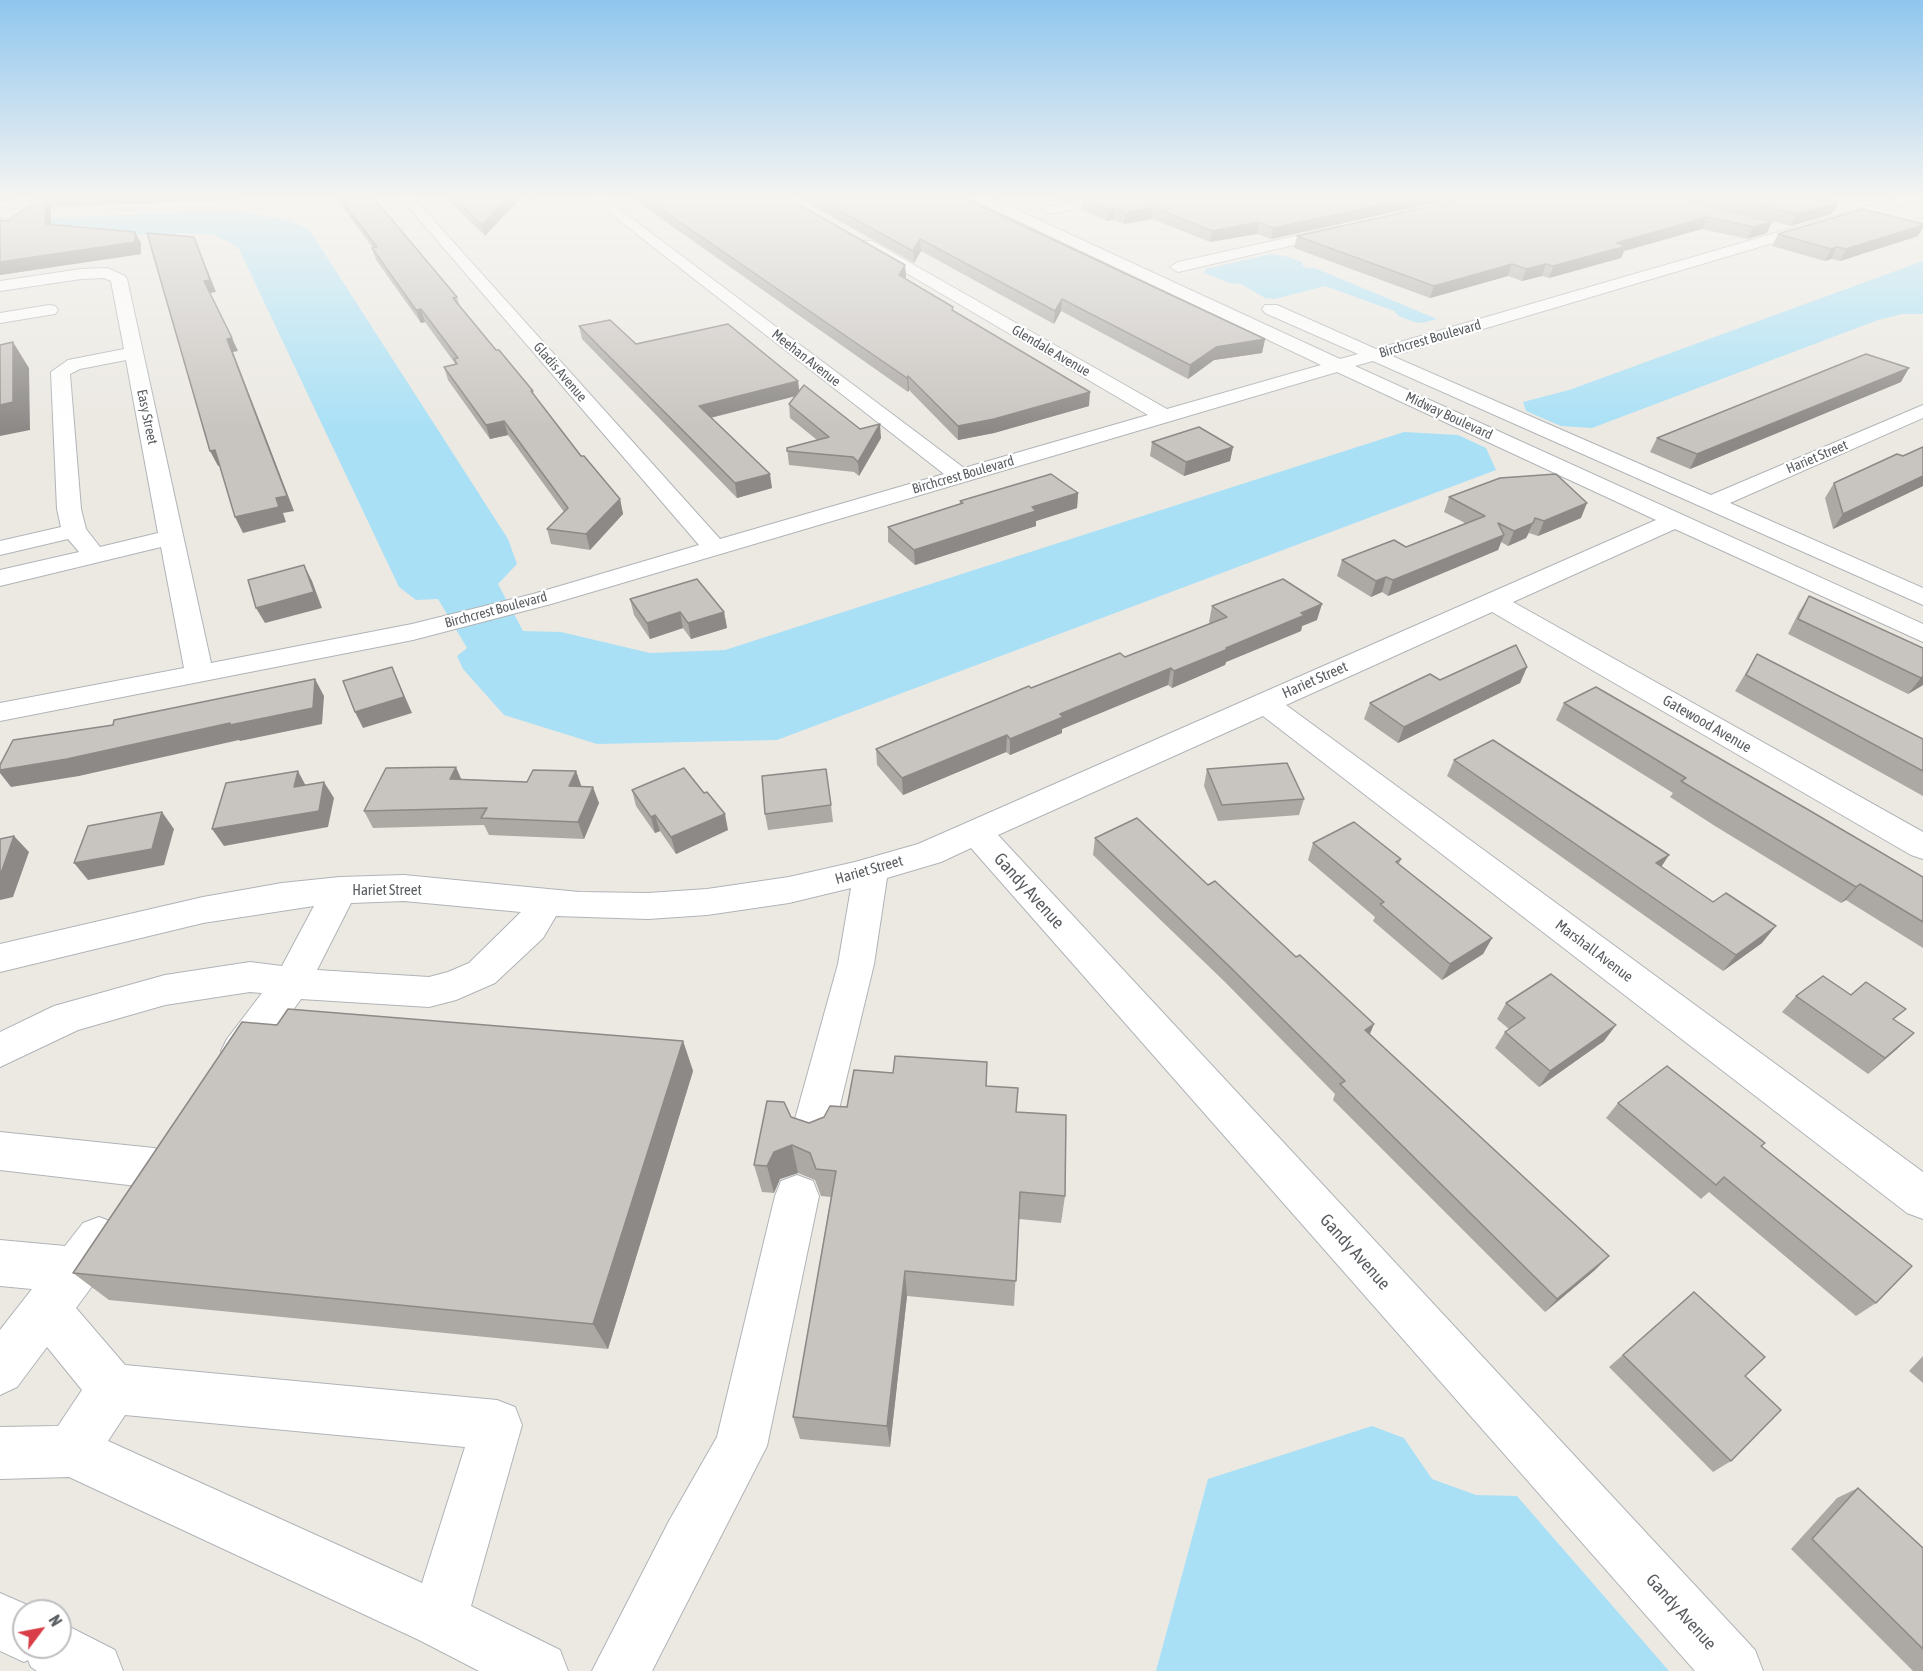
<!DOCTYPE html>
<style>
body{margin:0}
#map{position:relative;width:1923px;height:1671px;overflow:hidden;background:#ece9e3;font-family:"Asap Condensed",sans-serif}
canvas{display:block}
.north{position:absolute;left:12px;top:1599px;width:60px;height:60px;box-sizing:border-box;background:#fff;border:2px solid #bdbfc0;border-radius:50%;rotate:58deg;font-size:16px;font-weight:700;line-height:24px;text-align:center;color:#5b5f62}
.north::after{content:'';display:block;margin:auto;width:21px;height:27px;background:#d83d48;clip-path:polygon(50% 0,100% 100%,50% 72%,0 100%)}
</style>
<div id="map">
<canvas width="1923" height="1671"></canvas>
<div class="north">N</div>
</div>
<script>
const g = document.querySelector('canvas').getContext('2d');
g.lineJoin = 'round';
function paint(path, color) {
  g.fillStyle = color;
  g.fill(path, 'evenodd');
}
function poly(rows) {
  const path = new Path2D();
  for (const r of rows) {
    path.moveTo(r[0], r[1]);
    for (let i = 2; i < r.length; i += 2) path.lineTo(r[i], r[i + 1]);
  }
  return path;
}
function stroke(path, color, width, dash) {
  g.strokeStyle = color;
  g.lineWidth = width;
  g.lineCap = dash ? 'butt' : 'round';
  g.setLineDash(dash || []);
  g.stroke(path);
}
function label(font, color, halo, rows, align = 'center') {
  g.font = font + ' "Asap Condensed",sans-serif';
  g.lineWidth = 4.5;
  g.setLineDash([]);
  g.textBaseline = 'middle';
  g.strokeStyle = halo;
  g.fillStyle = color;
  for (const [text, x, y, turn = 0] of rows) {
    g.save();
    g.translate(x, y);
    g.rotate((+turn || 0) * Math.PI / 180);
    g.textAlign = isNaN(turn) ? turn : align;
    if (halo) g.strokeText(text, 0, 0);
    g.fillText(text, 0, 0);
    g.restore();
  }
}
const water = poly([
 [214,211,242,212,287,220,309,229,508,539,517,564,498,584,523,631,561,632,650,653,725,650,1404,432,1458,435,1486,448,1496,470,777,740,597,744,504,715,463,669,457,656,467,648,438,599,416,600,399,587,238,247,215,235,185,233,0,240,0,220],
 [1271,254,1285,256,1302,262,1302,265,1307,268,1315,268,1437,319,1422,323,1414,322,1399,316,1394,311,1325,286,1275,299,1265,298,1241,284,1229,283,1204,273,1206,269],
 [1923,261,1923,314,1903,314,1878,320,1592,428,1561,426,1526,411,1523,402,1569,390],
 [1372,1426,1404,1438,1432,1479,1476,1495,1517,1496,1669,1671,1156,1671,1208,1479]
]);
const minor = poly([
 [399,196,412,196,720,539,944,474,588,196,602,196,964,468,1148,415,862,247,859,244,862,241,872,241,1167,409,1321,365,972,199,971,196,987,196,1340,359,1358,354,1265,313,1262,309,1265,305,1277,305,1376,349,1903,196,1922,196,1921,199,1392,356,1711,495,1923,405,1923,418,1730,503,1923,588,1923,605,1373,361,1355,366,1923,624,1923,642,1675,529,1513,602,1923,832,1923,859,1911,855,1492,612,1286,705,1923,1172,1923,1219,1907,1213,1263,716,998,835,1755,1650,1763,1671,1695,1671,971,848,941,862,887,878,874,964,834,1130,828,1143,813,1149,798,1143,792,1130,838,964,851,888,789,903,707,915,648,919,556,916,543,938,495,983,456,1000,429,1007,301,999,255,1063,241,1068,227,1063,221,1051,227,1039,262,993,250,992,165,1005,78,1030,0,1067,0,1032,54,1006,165,975,250,962,282,966,314,906,203,923,0,972,0,944,203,897,282,883,340,877,404,875,579,892,648,893,707,889,789,877,855,862,918,844,1656,520,1337,372,551,604,413,640,0,721,0,703,184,668,161,547,0,586,0,570,79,552,68,539,0,555,0,541,61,527,57,509,51,372,68,360,124,349,111,281,104,278,81,279,0,291,0,281,81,269,107,268,125,276,127,279,211,663,412,624,533,594,699,545,399,196],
 [126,360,158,533,100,547,86,529,81,509,70,374,80,369,126,360],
 [404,901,521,912,469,963,448,972,429,977,317,970,351,903,404,901],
 [1104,196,1130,196,1123,200,1050,214,1043,210,1050,206,1104,196],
 [1340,226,1345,227,1347,230,1345,233,1178,272,1170,267,1178,262,1340,226],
 [49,305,55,306,58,310,55,314,0,323,0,313,49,305],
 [0,1132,154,1148,169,1154,176,1168,169,1182,154,1188,0,1170,0,1132],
 [797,1175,813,1181,819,1196,767,1446,652,1671,592,1671,669,1521,717,1437,775,1196,781,1181,797,1175],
 [99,1217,115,1223,122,1239,115,1255,76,1308,125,1365,497,1400,515,1407,522,1425,471,1606,560,1650,568,1671,479,1671,419,1640,69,1477,0,1479,0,1427,58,1426,82,1390,47,1347,17,1387,0,1395,0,1330,32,1289,0,1286,0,1240,65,1246,83,1223,99,1217],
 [125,1415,465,1447,422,1583,108,1441,125,1415],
 [0,1593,41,1611,24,1611,24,1647,60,1647,60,1622,115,1650,123,1671,37,1671,31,1667,28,1660,24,1662,0,1651,0,1593]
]);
const wall = poly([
 [44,196,244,196,240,200,51,207,51,225,141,243,141,254,0,275,7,221],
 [325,196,372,196,457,297,459,305,496,350,533,391,534,395,581,456,620,499,623,514,590,550,551,544,547,529,564,512,508,435,490,439,448,380,444,367,455,364,454,362,425,322,421,323,376,260,372,248,373,248,335,197],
 [444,196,522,196,485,236],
 [529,196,539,196,535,201],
 [629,196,784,196,905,265,906,277,905,278,953,310,1089,406,994,433,958,440,909,390,908,392],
 [795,196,960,196,1265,339,1262,353,1214,360,1188,379,1061,311,1054,324,921,251,914,263],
 [1050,196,1094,196,1063,201],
 [1102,196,1467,196,1271,239,1257,234,1210,242,1152,219,1124,224,1114,220,1107,221,1082,210,1083,199],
 [1673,196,1767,233,1747,239,1702,229,1624,251,1621,258,1549,278,1542,276,1522,281,1508,276,1430,298,1294,248,1297,236],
 [1676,196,1837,196,1824,199,1838,203,1832,214,1791,226],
 [1778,234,1918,236,1840,261,1831,259,1825,261,1772,246],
 [579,326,636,344,800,391,860,429,881,438,859,476,854,472,789,465,787,448,817,440,790,418,789,404,795,396,711,418,772,488,737,498,582,339],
 [1901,382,1690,469,1650,452,1657,438],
 [1152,442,1233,447,1230,461,1184,476,1150,456],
 [1923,447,1923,486,1833,529,1825,498,1834,483,1903,456],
 [1078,493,1077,508,1036,521,1036,526,915,565,888,542,888,527,960,504,960,501],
 [1449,497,1581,518,1538,536,1529,533,1526,538,1508,546,1501,542,1498,550,1388,596,1382,592,1371,597,1337,576,1342,560,1406,547,1465,523,1444,512],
 [1809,596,1923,648,1923,685,1908,694,1788,634,1799,612],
 [630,599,724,612,727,628,691,639,683,628,650,639,634,615],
 [1212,606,1317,620,1302,626,1301,631,1226,662,1225,665,1172,688,1168,685,1062,729,1062,733,1010,755,1006,752,903,795,877,765,876,749,1031,688,1125,657,1210,623,1209,622],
 [1757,654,1923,739,1923,796,1735,691],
 [1527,667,1520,683,1398,743,1364,719,1370,703,1440,680],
 [1564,703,1923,877,1923,948,1846,900,1841,903,1715,826,1670,797,1673,793,1556,720],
 [1454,760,1661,867,1762,943,1723,971,1447,776],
 [1207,769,1304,799,1299,815,1218,821,1204,786],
 [576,771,581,786,599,803,584,839,489,835,484,825,373,828,364,811,461,779,527,782],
 [632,790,728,830,676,854,660,831,655,833,636,806],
 [831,805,833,822,768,830,765,814],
 [1095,838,1208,885,1296,957,1374,1024,1370,1034,1595,1270,1545,1312,1333,1100,1335,1094,1225,982,1093,855],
 [1313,843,1401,859,1399,864,1492,938,1483,954,1442,980,1373,921,1375,917,1308,860],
 [1851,995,1897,1049,1868,1074,1782,1012,1796,996],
 [1506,1003,1604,1041,1539,1087,1495,1048,1505,1032,1509,1029,1497,1019],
 [277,1025,683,1041,693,1071,608,1349,109,1300,73,1273],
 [987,1062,987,1086,1016,1112,1065,1196,1061,1223,1019,1219,1014,1306,907,1296,890,1447,800,1439,793,1417,831,1197,821,1196,815,1180,798,1173,780,1179,774,1193,762,1192,754,1165,791,1117,809,1123,824,1117,847,1107,893,1073],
 [1618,1103,1762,1146,1876,1303,1856,1316,1709,1192,1701,1199,1606,1118],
 [1694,1292,1745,1376,1731,1461,1713,1472,1609,1367],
 [1923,1356,1923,1383,1909,1371],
 [1858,1488,1923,1548,1923,1671,1913,1671,1791,1549,1837,1498]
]);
const shadedWall = poly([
 [0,196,31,196,0,202],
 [46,196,51,207,51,235,45,224],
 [238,196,244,196,240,200],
 [509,196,522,196,485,236,482,225],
 [533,196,539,196,535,201],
 [1063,196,1094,196,1063,201],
 [1421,196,1467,196,1271,239,1273,228],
 [1807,196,1837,196,1802,206],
 [1838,203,1832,214,1791,226,1796,214],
 [1153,207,1152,219,1124,224,1125,213],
 [1115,208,1114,220,1107,221,1108,210],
 [1707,217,1702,229,1624,251,1621,258,1549,278,1553,266,1616,243],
 [1259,222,1257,234,1210,242,1212,231],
 [1772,222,1767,233,1747,239,1753,227],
 [1923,225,1923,228,1918,236,1840,261,1846,249],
 [135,232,141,243,141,254,0,275,0,262],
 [194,237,199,249,216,292,210,293,204,281],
 [920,239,921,251,914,263,913,251],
 [1837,247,1831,259,1825,261,1831,249],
 [1512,264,1508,276,1430,298,1434,286],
 [1546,264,1542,276,1522,281,1526,269],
 [905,265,906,277,900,287,899,275],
 [1062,299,1061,311,1054,324,1055,311],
 [421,309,425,322,421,323,416,310],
 [232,338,238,351,233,352,294,511,283,513,286,522,243,533,235,517,227,339],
 [1265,339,1262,353,1214,360,1188,379,1190,365,1216,347],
 [13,342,29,368,30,430,0,436,0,405],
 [1909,368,1901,382,1690,469,1697,454],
 [908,376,909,390,908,392,907,378],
 [798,381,800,395,701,420,699,406],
 [1090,392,1089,406,994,433,958,440,958,426],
 [504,421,508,435,490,439,486,425],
 [880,424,881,438,859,476,858,462],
 [1233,447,1230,461,1184,476,1186,462],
 [215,450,222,465,218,466,210,451],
 [770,474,772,488,737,498,735,483],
 [1923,476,1923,486,1833,529,1843,514],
 [1078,493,1077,508,1036,521,1036,526,915,565,914,550,1032,507],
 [620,499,623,514,590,550,586,534],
 [1587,503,1581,518,1538,536,1544,521],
 [1533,523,1526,538,1508,546,1514,531],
 [1504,535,1498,550,1388,596,1393,580],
 [304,565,312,581,322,608,265,623,256,608],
 [1386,577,1382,592,1371,597,1376,581],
 [1322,604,1317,620,1302,626,1301,631,1226,662,1225,665,1172,688,1174,671],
 [680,612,683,628,650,639,647,623],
 [724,612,727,628,691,639,688,623],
 [392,667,412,713,363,728,355,712],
 [1527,667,1520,683,1398,743,1404,727],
 [1171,668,1168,685,1062,729,1062,733,1010,755,1010,739,1060,714],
 [1923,676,1923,685,1908,694,1921,678],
 [315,679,324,696,322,724,240,741,239,740,79,776,11,787,0,773,0,770],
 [1007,735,1006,752,903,795,902,778],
 [456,767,463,783,450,779],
 [298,771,307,788,294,787],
 [576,771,582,788,569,786],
 [324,782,334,798,328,827,224,846,212,829],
 [593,787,599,803,584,839,578,822],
 [162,812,174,829,164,865,88,880,74,863],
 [725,814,728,830,676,854,671,837],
 [655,815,660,831,655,833,651,817],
 [14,836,29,852,13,897,0,900,0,876],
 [1669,855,1658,872,1656,863],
 [1860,884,1846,900,1841,903,1856,887],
 [1776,926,1762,943,1723,971,1736,955],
 [1492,938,1483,954,1442,980,1450,964],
 [1374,1024,1367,1040,1365,1030],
 [1616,1025,1604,1041,1539,1087,1550,1071],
 [1914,1033,1897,1049,1868,1074,1885,1058],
 [683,1041,693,1071,608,1349,593,1324],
 [792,1145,798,1173,780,1179,774,1193,767,1166,774,1152],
 [1609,1256,1595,1270,1545,1312,1557,1299],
 [905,1271,907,1296,890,1447,887,1426]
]);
const building = poly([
 [44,196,68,196,46,196,45,224,135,232,135,242,0,262,0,220,7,221,44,196],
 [338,196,372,196,457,297,453,298,496,350,499,350,533,391,531,391,581,456,584,456,620,499,586,534,547,529,568,508,504,421,486,425,444,367,457,364,454,359,458,358,421,309,416,310,372,248,377,247,338,196],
 [452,196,509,196,482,225,452,196],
 [642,196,784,196,905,265,899,275,953,307,952,310,1090,392,994,419,958,426,908,376,907,378,642,196],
 [813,196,960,196,1265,339,1216,347,1190,365,1062,299,1055,311,920,239,913,251,813,196],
 [1102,196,1421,196,1273,228,1259,222,1212,231,1153,207,1125,213,1115,208,1108,210,1083,199,1102,196],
 [1477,196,1673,196,1772,222,1753,227,1707,217,1616,243,1626,246,1553,266,1546,264,1526,269,1512,264,1434,286,1297,236,1477,196],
 [1722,196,1808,196,1838,203,1796,214,1722,196],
 [1863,209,1923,224,1923,225,1846,249,1837,247,1831,249,1778,234,1863,209],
 [147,233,194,237,210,280,204,281,232,338,227,339,287,496,276,498,279,507,235,517,215,450,210,451,147,233],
 [610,320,636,344,728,324,798,381,699,406,770,474,735,483,579,326,610,320],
 [13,342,13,402,0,405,0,345,13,342],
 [1866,354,1909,368,1697,454,1657,438,1866,354],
 [804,385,860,429,880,424,858,462,853,457,787,451,787,448,829,437,789,404,804,385],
 [1199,427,1233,447,1186,462,1152,442,1199,427],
 [1923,447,1923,476,1843,514,1834,483,1897,454,1903,456,1923,447],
 [1051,474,1078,493,1032,507,1036,511,914,550,888,527,963,503,960,501,1051,474],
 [1556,474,1587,503,1544,521,1535,518,1533,523,1514,531,1498,523,1504,535,1393,580,1386,577,1376,581,1342,560,1394,540,1406,547,1485,516,1449,497,1500,478,1556,474],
 [304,565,314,592,256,608,248,580,304,565],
 [697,579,724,612,688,623,680,612,647,623,630,599,697,579],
 [1283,579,1322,604,1301,613,1305,615,1226,648,1228,649,1174,671,1171,668,1060,714,1063,717,1010,739,1007,735,902,778,876,749,1029,686,1031,688,1120,653,1125,657,1227,617,1212,606,1283,579],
 [1809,596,1923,648,1923,676,1921,678,1798,619,1809,596],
 [1516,645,1527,667,1404,727,1370,703,1430,674,1440,680,1516,645],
 [1757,654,1923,739,1923,771,1746,675,1757,654],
 [392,667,404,697,355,712,343,681,392,667],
 [315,679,313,708,230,725,230,723,67,759,0,770,0,765,13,740,113,725,114,720,315,679],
 [1596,687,1807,809,1923,877,1923,922,1860,884,1856,887,1727,809,1681,781,1686,778,1564,703,1596,687],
 [1493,740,1669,855,1656,863,1713,902,1726,893,1776,926,1736,955,1454,760,1493,740],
 [1287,763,1304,799,1222,805,1207,769,1287,763],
 [456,767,450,779,527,782,533,770,576,771,569,786,593,787,578,822,481,818,487,808,364,811,386,768,456,767],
 [684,768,704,793,707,792,725,814,671,837,655,815,651,817,632,790,684,768],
 [826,769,831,805,765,814,762,776,826,769],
 [298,771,294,787,324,782,319,811,212,829,226,783,298,771],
 [162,812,152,849,74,863,88,826,162,812],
 [1137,818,1208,885,1215,881,1296,957,1300,955,1374,1024,1365,1030,1609,1256,1557,1299,1340,1084,1345,1081,1229,966,1095,838,1137,818],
 [1354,822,1401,859,1396,862,1492,938,1450,964,1380,904,1384,902,1313,843,1354,822],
 [14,836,0,876,0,839,14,836],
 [1551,974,1616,1025,1550,1071,1505,1032,1525,1018,1506,1003,1551,974],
 [1823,976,1851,995,1866,982,1906,1009,1893,1019,1914,1033,1885,1058,1796,996,1823,976],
 [288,1009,683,1041,593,1324,73,1273,242,1022,277,1025,288,1009],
 [895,1056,987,1062,986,1086,1018,1088,1016,1112,1066,1115,1065,1196,1020,1192,1016,1281,905,1271,887,1426,793,1417,836,1171,816,1169,810,1153,792,1145,774,1152,767,1166,754,1165,767,1101,784,1102,791,1117,809,1123,824,1117,830,1106,847,1107,854,1070,893,1073,895,1056],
 [1667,1066,1765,1143,1761,1146,1912,1266,1876,1303,1724,1177,1716,1185,1618,1103,1667,1066],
 [1694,1292,1765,1357,1745,1376,1781,1410,1731,1461,1623,1355,1694,1292],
 [1858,1488,1923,1548,1923,1649,1812,1539,1858,1488]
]);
const farStreetnames = [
 ["Birchcrest Boulevard",1430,339,-16],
 ["Glendale Avenue",1051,351,30],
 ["Meehan Avenue",806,358,38],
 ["Gladis Avenue",560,372,49],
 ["Midway Boulevard",1449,416,25],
 ["Easy Street",147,417,78],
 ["Hariet Street",1817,457,-23],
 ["Birchcrest Boulevard",963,475,-16],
 ["Birchcrest Boulevard",496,610,-15]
];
const streetNames = [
 ["Hariet Street",1315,680,-24],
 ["Gatewood Avenue",1707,724,30],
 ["Hariet Street",869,870,-16],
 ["Hariet Street",387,890],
 ["Marshall Avenue",1594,951,37]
];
const nearStreetnames = [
 ["Gandy Avenue",1029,891,48],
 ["Gandy Avenue",1355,1252,48],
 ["Gandy Avenue",1681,1612,48]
];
paint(water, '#a9e0f6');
stroke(minor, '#b0b4b7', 2);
paint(minor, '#fff');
paint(wall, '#aca9a5');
paint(shadedWall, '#8c8986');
paint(building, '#c8c4c0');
stroke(building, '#8c8986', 1.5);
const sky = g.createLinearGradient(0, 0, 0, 429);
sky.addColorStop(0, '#8fc6ee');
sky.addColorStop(0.46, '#f6f5f2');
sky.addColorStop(1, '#f6f5f200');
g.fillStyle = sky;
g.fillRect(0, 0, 1923, 429);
label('14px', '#5b5f62', '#fff', farStreetnames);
label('15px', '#5b5f62', '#fff', streetNames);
label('18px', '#5b5f62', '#fff', nearStreetnames);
</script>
